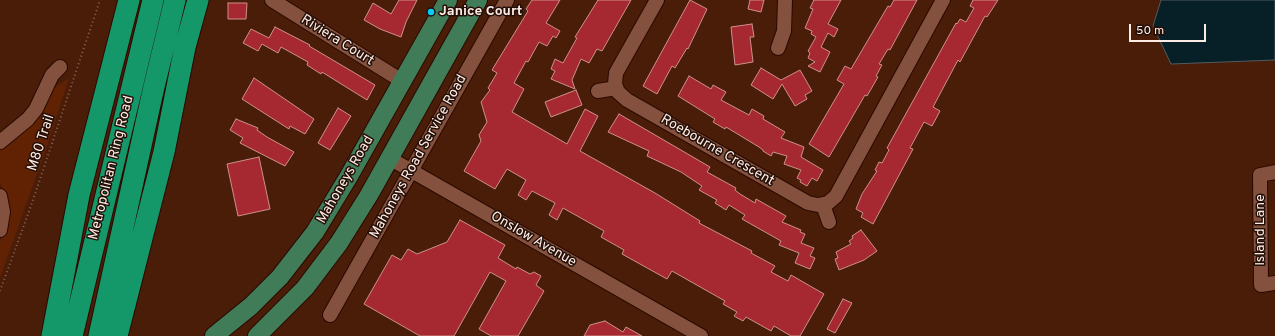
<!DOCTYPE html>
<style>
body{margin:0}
#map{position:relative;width:1275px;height:336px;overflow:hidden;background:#4a1d09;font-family:Overpass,sans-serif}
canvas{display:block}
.scale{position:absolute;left:1129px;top:24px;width:77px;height:18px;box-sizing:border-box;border:2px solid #fdebe4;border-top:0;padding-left:5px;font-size:12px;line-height:14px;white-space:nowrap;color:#fdebe4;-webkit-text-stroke:3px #230f07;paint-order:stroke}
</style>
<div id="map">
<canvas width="1275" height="336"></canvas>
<div class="scale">50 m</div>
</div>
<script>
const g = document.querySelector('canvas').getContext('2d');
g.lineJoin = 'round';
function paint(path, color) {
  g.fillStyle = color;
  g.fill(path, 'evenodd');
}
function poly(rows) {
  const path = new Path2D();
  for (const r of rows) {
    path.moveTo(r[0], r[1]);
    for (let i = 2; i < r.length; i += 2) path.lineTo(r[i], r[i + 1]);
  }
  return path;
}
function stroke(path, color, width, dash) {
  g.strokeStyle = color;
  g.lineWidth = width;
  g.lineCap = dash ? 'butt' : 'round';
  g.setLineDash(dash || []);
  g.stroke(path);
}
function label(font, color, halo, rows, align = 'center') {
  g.font = font + ' Overpass,sans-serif';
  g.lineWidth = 3;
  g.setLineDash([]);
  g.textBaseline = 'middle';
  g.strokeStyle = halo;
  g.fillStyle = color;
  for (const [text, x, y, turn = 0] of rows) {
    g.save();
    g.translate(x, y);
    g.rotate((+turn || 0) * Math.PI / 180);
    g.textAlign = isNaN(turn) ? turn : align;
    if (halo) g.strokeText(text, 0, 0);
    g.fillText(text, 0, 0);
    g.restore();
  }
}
const green = poly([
 [69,78,46,149,0,278,0,243,8,213,8,200,0,183,0,148,49,91]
]);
const water = poly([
 [1161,0,1275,0,1275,60,1171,64,1153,26,1161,0]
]);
const building = poly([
 [399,0,417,0,406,22,401,37,380,29,364,20,373,3,391,14,399,0],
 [532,0,560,0,546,23,560,31,556,38,553,36,547,46,539,42,528,62,526,61,514,83,524,89,512,112,567,144,585,109,598,116,580,151,655,193,700,221,699,223,752,251,751,253,775,266,771,272,788,281,791,275,824,294,800,336,791,336,774,326,771,331,746,317,743,321,734,316,737,312,723,304,725,301,672,271,667,279,622,254,624,250,601,237,604,231,563,208,557,220,549,215,555,203,532,191,526,200,518,195,526,180,507,169,495,189,464,171,481,141,479,135,487,122,481,102,490,90,488,88,497,73,492,70,528,11,526,9,532,0],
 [598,0,631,0,602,51,597,49,589,63,581,59,572,80,575,89,551,79,555,71,551,69,555,59,563,63,577,38,575,37,598,0],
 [690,0,707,9,688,49,687,48,675,68,672,66,657,94,643,86,690,0],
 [750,0,764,0,761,12,748,9,750,0],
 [814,0,841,0,828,24,838,29,834,37,828,33,821,47,830,52,820,72,808,66,815,62,808,58,810,53,808,51,816,37,811,34,812,31,805,28,813,9,810,8,814,0],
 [894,0,917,0,890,50,888,49,879,64,882,65,876,76,878,77,867,96,865,95,829,157,809,144,844,84,837,80,845,66,851,69,888,6,890,7,894,0],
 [973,0,998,0,987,17,985,16,960,62,958,60,933,107,940,111,932,126,924,122,910,148,913,149,873,224,861,217,863,213,856,209,862,194,877,171,875,170,879,162,882,163,889,150,887,148,956,23,957,24,960,19,966,22,974,8,970,6,973,0],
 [228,3,247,3,246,19,228,19,228,3],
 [752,24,754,37,750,37,753,62,735,65,731,27,752,24],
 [275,27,310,45,309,46,375,85,367,100,322,72,321,74,307,65,308,62,281,47,278,53,262,44,258,51,243,43,251,29,269,38,275,27],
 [761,68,781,80,800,70,812,91,805,95,807,99,795,106,782,84,773,99,751,85,761,68],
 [689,76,711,89,713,85,726,92,721,100,749,115,752,109,764,116,763,119,785,132,781,138,804,147,801,157,823,170,817,181,812,178,807,186,800,182,801,180,797,178,801,170,784,164,787,156,773,152,771,156,763,151,763,150,759,147,726,127,725,129,713,122,715,119,678,96,689,76],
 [254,78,314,119,305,134,290,126,289,129,242,99,254,78],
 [576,90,582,105,551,117,545,102,576,90],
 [338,108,351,116,330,150,318,143,338,108],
 [619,114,710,167,707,172,736,188,735,190,740,194,755,203,756,199,786,216,782,222,801,230,800,232,805,234,801,243,814,248,810,256,815,258,810,269,795,263,799,253,779,245,781,241,742,219,745,215,729,205,726,210,715,203,717,200,699,190,702,186,681,172,647,156,649,151,608,132,619,114],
 [236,119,258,128,257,130,267,137,294,152,285,166,240,143,243,138,230,130,236,119],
 [259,157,270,209,238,216,227,164,259,157],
 [460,220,505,245,498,258,516,269,517,267,530,274,534,272,541,276,536,285,544,291,518,336,491,336,479,329,506,281,490,272,454,336,420,336,364,304,392,255,401,260,408,249,417,254,447,242,460,220],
 [861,230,877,251,864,260,839,270,835,259,838,258,836,252,851,244,849,241,853,238,852,236,861,230],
 [843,299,852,303,835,333,827,329,843,299],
 [605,321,623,332,626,327,642,336,584,336,590,325,605,321]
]);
const path = poly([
 [0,291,31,206,100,0]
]);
const minor = poly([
 [272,0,402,81],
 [657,0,616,73,615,84,618,92,627,100,808,203,818,205,828,203,836,196,943,0],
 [778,48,784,31,785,0],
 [598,91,616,88],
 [0,142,28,119,36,109,52,75,60,67],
 [389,158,701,336],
 [1275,172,1260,175,1261,285,1275,283],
 [0,196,3,212,0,230],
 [823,205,829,222],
 [330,315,507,0]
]);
const major = poly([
 [214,336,251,306,280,277,315,232,349,176,448,0],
 [257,336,305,288,339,243,369,195,478,0]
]);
const highway = poly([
 [52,336,79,195,129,0],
 [72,336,153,0],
 [99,336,153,91,175,0],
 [117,336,164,152,185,47,198,0]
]);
const markers = [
 [431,12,4,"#05cbf9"]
];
const poiNames = [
 ["Janice Court",439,12]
];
const streetNames = [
 ["Riviera Court",337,41,32],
 ["M80 Trail",42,143,-72],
 ["Roebourne Crescent",717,151,30],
 ["Mahoneys Road Service Road",419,157,-61],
 ["Metropolitan Ring Road",112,168,-76],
 ["Mahoneys Road",346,180,-60],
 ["Island Lane",1261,230,-90],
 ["Onslow Avenue",533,240,30]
];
paint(green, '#612203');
paint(water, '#071f26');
stroke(water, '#515c5f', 1);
paint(building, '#a62931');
stroke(building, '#cd908d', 1);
stroke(minor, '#2a0900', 16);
stroke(major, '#2a0900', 20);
stroke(highway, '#2a0900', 23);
stroke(path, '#886455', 2, [1, 3]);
stroke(minor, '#83513d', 14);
stroke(major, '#407c58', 18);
stroke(highway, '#14986a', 21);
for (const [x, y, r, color] of markers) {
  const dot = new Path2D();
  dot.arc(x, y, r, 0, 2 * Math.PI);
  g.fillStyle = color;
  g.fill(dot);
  stroke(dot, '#230f07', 1.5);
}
label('bold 14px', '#fdebe4', '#230f07', poiNames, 'left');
label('14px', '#fdebe4', '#230f07', streetNames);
</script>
